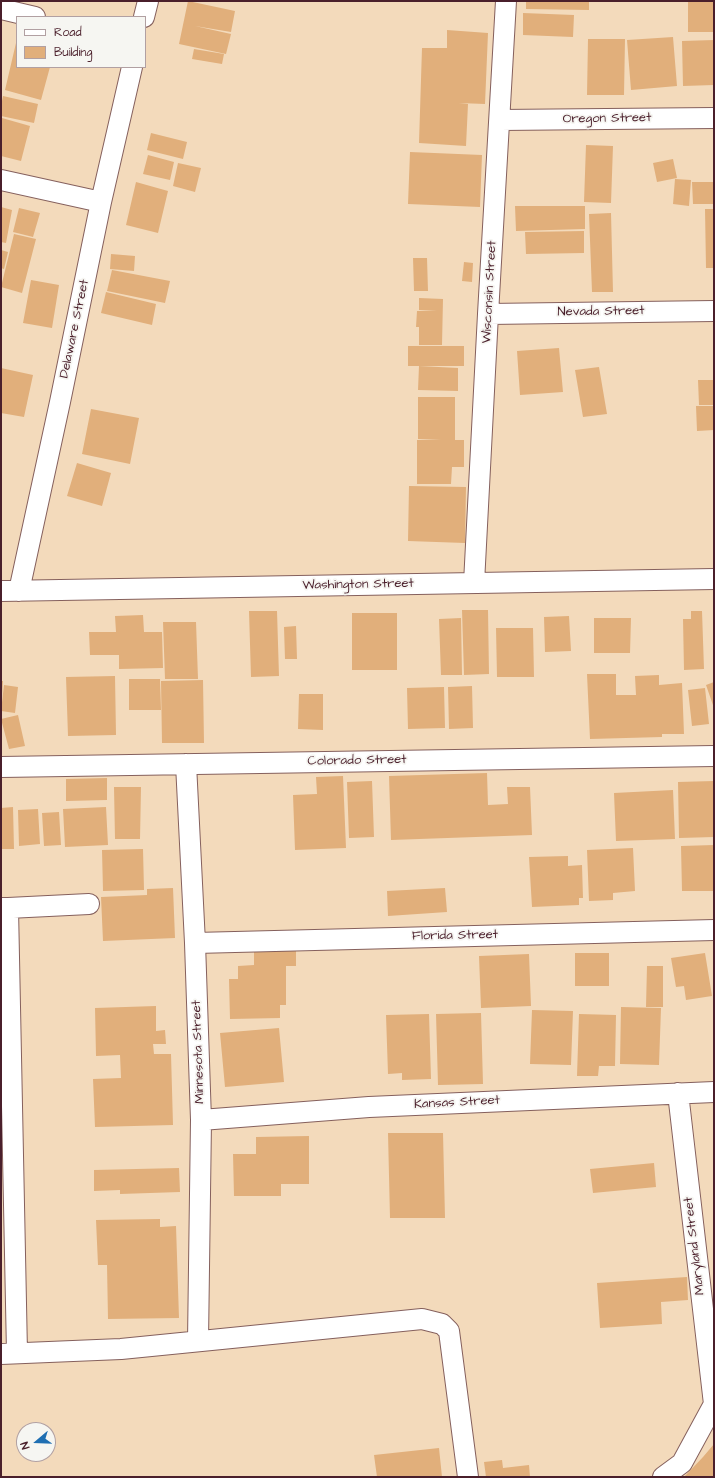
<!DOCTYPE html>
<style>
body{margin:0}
#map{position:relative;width:715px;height:1478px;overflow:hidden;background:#f3dabb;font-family:"Architects Daughter",sans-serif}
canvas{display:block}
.frame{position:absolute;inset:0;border:2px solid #4a1f2b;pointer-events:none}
.legend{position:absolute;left:16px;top:16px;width:130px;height:52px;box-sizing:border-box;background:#f6f6f2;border:1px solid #b1a0a2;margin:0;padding:5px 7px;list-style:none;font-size:12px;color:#4a1f2b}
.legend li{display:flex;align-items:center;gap:8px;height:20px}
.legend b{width:20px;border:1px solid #b1a0a2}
.north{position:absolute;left:16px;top:1422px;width:40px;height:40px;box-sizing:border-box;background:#f6f6f2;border:1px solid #b1a0a2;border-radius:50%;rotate:251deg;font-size:11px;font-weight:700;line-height:16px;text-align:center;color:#4a1f2b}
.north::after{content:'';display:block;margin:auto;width:14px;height:18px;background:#1f6fb2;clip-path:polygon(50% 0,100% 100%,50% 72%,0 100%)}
</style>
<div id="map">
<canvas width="715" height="1478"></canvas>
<div class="frame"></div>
<ul class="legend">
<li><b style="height:5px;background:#fff"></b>Road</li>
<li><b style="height:11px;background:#e1af7b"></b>Building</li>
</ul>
<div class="north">N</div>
</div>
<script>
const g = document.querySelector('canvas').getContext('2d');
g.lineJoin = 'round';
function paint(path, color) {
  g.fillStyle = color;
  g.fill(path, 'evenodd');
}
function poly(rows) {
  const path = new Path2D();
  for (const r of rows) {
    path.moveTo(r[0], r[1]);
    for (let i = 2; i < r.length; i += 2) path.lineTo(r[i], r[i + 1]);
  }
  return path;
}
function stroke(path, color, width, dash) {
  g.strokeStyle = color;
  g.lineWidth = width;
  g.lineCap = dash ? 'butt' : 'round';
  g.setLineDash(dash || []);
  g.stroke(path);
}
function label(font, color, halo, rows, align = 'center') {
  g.font = font + ' "Architects Daughter",sans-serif';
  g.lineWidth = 3.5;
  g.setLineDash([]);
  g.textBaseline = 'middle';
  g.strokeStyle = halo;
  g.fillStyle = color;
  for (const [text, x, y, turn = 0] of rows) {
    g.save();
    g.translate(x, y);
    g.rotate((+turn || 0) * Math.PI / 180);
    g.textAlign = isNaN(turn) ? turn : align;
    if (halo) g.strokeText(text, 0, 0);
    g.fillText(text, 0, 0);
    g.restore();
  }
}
const building = poly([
 [188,1,235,11,231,32,195,26,231,34,226,54,179,44],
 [526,1,589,1,589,10,526,9],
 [688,1,714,1,714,32,688,32],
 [523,13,574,15,573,37,523,35],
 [447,30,488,33,485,104,459,103,468,104,466,146,419,143,422,48,447,48],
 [673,37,677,86,631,90,627,40],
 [588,39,625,39,624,95,587,95],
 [714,40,714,85,683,86,682,41],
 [16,43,17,67,50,67,41,100,5,90],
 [194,49,224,54,222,64,192,59],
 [3,96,38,104,34,123,1,116,1,106],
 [2,118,30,126,21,161,1,156,1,123],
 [151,133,187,142,183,159,147,150],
 [586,145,613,146,611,203,584,202],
 [410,152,482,155,480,207,408,204],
 [148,155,174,162,170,180,143,174],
 [673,159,677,178,657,182,653,163],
 [178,163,201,168,195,192,173,186],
 [675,179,691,180,689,206,673,204],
 [136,182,168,191,158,233,126,225],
 [692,182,714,182,714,204,693,204],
 [515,206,585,206,585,229,516,231],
 [1,207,12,210,6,243,1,242],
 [19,208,40,213,33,237,13,232],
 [705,209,714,209,714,268,706,268],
 [611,213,613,292,592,292,589,214],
 [584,231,584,253,526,254,525,232],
 [14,234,36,239,22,293,1,287],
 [1,250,8,252,4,269,1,268],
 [111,254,135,256,134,271,110,269],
 [413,258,427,258,428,291,414,291],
 [464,262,473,263,472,282,462,281],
 [112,270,170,281,165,303,107,291],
 [31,280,59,285,52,328,23,323],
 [106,292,156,304,152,325,101,313],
 [419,298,443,299,442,345,419,345,419,327,416,327,417,311,437,311,419,310],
 [408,346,464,346,464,366,408,366],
 [559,348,563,392,520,395,517,351],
 [419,366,458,368,458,391,418,390],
 [599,367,607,414,583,417,575,370],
 [1,368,33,375,24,417,1,413],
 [698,380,714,380,714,405,699,405],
 [418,397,455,397,455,440,464,440,464,467,452,467,451,484,417,484,417,440,441,440,418,439],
 [696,406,714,406,714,430,697,431],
 [91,409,139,418,130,464,82,454],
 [77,463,111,473,102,506,67,496],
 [409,486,466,487,465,543,408,541],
 [462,610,488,610,489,674,464,675],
 [249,611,277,611,279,676,251,677],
 [691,611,702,611,704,669,684,670,683,619,691,619],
 [352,613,397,613,397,670,352,670],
 [143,615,144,632,162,632,163,668,119,669,119,655,90,655,89,632,116,632,115,616],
 [569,616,571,651,545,652,544,617],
 [461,618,462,675,441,675,439,619],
 [594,618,631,618,630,653,594,653],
 [163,622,196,622,198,679,165,679],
 [296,626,297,659,285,659,284,627],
 [496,628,533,628,534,677,497,677],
 [587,674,616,674,616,695,636,695,635,676,659,675,659,685,682,683,684,734,662,734,662,737,590,739],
 [115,676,116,735,68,736,66,677],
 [129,679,160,679,161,710,129,710],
 [203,680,204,743,162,743,161,681],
 [1,681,3,681,2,698,1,698],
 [714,682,714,708,706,685],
 [4,685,18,687,15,713,1,711],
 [472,686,473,728,449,729,448,687],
 [444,687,445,728,408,729,407,688],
 [705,688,709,724,692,726,688,690],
 [299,694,323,694,323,730,298,729],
 [18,715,25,746,9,749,1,719],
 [487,773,488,805,508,804,507,787,530,787,532,835,391,840,389,776],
 [343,776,346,848,295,850,293,795,317,794,316,777],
 [107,778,107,800,66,801,66,779],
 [372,781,374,837,349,838,347,782],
 [714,781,714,837,679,838,678,782],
 [114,787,141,787,140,839,115,839],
 [673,790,675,839,616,841,614,793],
 [13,807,14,849,1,849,1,808],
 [106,807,108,845,65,847,63,809],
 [38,809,40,844,19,846,18,810],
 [59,812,61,845,44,846,42,813],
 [714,845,714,891,682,891,681,846],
 [633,848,635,891,613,893,613,900,589,901,587,850],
 [143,849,144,890,103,891,102,850],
 [568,856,568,866,582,865,583,898,579,898,579,905,532,907,529,857],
 [173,888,175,938,103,941,101,897,147,895,147,889],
 [445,888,447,912,388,916,387,891],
 [296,949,296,966,286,966,286,1005,280,1005,280,1018,230,1019,229,979,238,979,238,966,254,965,254,950],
 [575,953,609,953,609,986,575,986],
 [705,953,712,996,686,1000,684,986,676,987,671,958],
 [529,954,531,1006,481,1008,479,956],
 [647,966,663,966,663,1007,646,1007],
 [156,1006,156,1031,165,1030,166,1044,153,1044,154,1054,171,1054,173,1125,95,1127,93,1079,121,1078,120,1055,96,1056,95,1008],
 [621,1007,661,1008,659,1065,620,1064],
 [532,1010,573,1011,571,1065,530,1064],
 [481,1013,483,1084,438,1085,436,1014],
 [429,1014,431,1079,402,1080,402,1073,388,1074,386,1015],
 [579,1014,616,1015,615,1066,599,1066,598,1076,577,1076],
 [279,1028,284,1082,225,1087,220,1033],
 [388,1133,443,1133,445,1218,390,1218],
 [309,1136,309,1184,281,1184,281,1196,234,1196,233,1154,256,1154,256,1137],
 [654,1163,656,1187,593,1193,590,1169],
 [179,1168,180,1192,120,1194,120,1190,94,1191,94,1170],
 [160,1219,160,1227,176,1226,179,1318,108,1319,107,1265,98,1265,96,1220],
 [687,1277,688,1300,661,1302,662,1324,600,1328,597,1283],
 [714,1444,714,1477,684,1477,703,1457],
 [439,1448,442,1477,377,1477,374,1455],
 [502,1460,503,1468,529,1465,530,1477,486,1477,484,1462]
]);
const minor = poly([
 [1,9,35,17],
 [144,17,148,1],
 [500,120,714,118],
 [1,180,101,202],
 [488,314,714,311],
 [474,583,488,314,506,1],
 [1,591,714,579],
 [19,591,60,402,101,202,132,67],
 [186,764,195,943,201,1120,198,1341],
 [1,767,714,756],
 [1,908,8,908,17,1353],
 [8,908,89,904],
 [195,943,714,930],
 [201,1120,369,1107,714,1092],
 [1,1354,121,1349,422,1319,442,1324,449,1331,468,1477],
 [663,1477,682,1463,714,1404,678,1093]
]);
const streetNames = [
 ["Oregon Street",607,119,-1],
 ["Wisconsin Street",490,292,-87],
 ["Nevada Street",601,312,-1],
 ["Delaware Street",75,329,-78],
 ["Washington Street",358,585,-1],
 ["Colorado Street",357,761,-1],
 ["Florida Street",455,936,-1],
 ["Minnesota Street",199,1052,-92],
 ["Kansas Street",457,1103,-3],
 ["Maryland Street",695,1246,-97]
];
paint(building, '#e1af7b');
stroke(minor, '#85605d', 22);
stroke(minor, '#fff', 20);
label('13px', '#4a1f2b', '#f6f6f2', streetNames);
</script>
